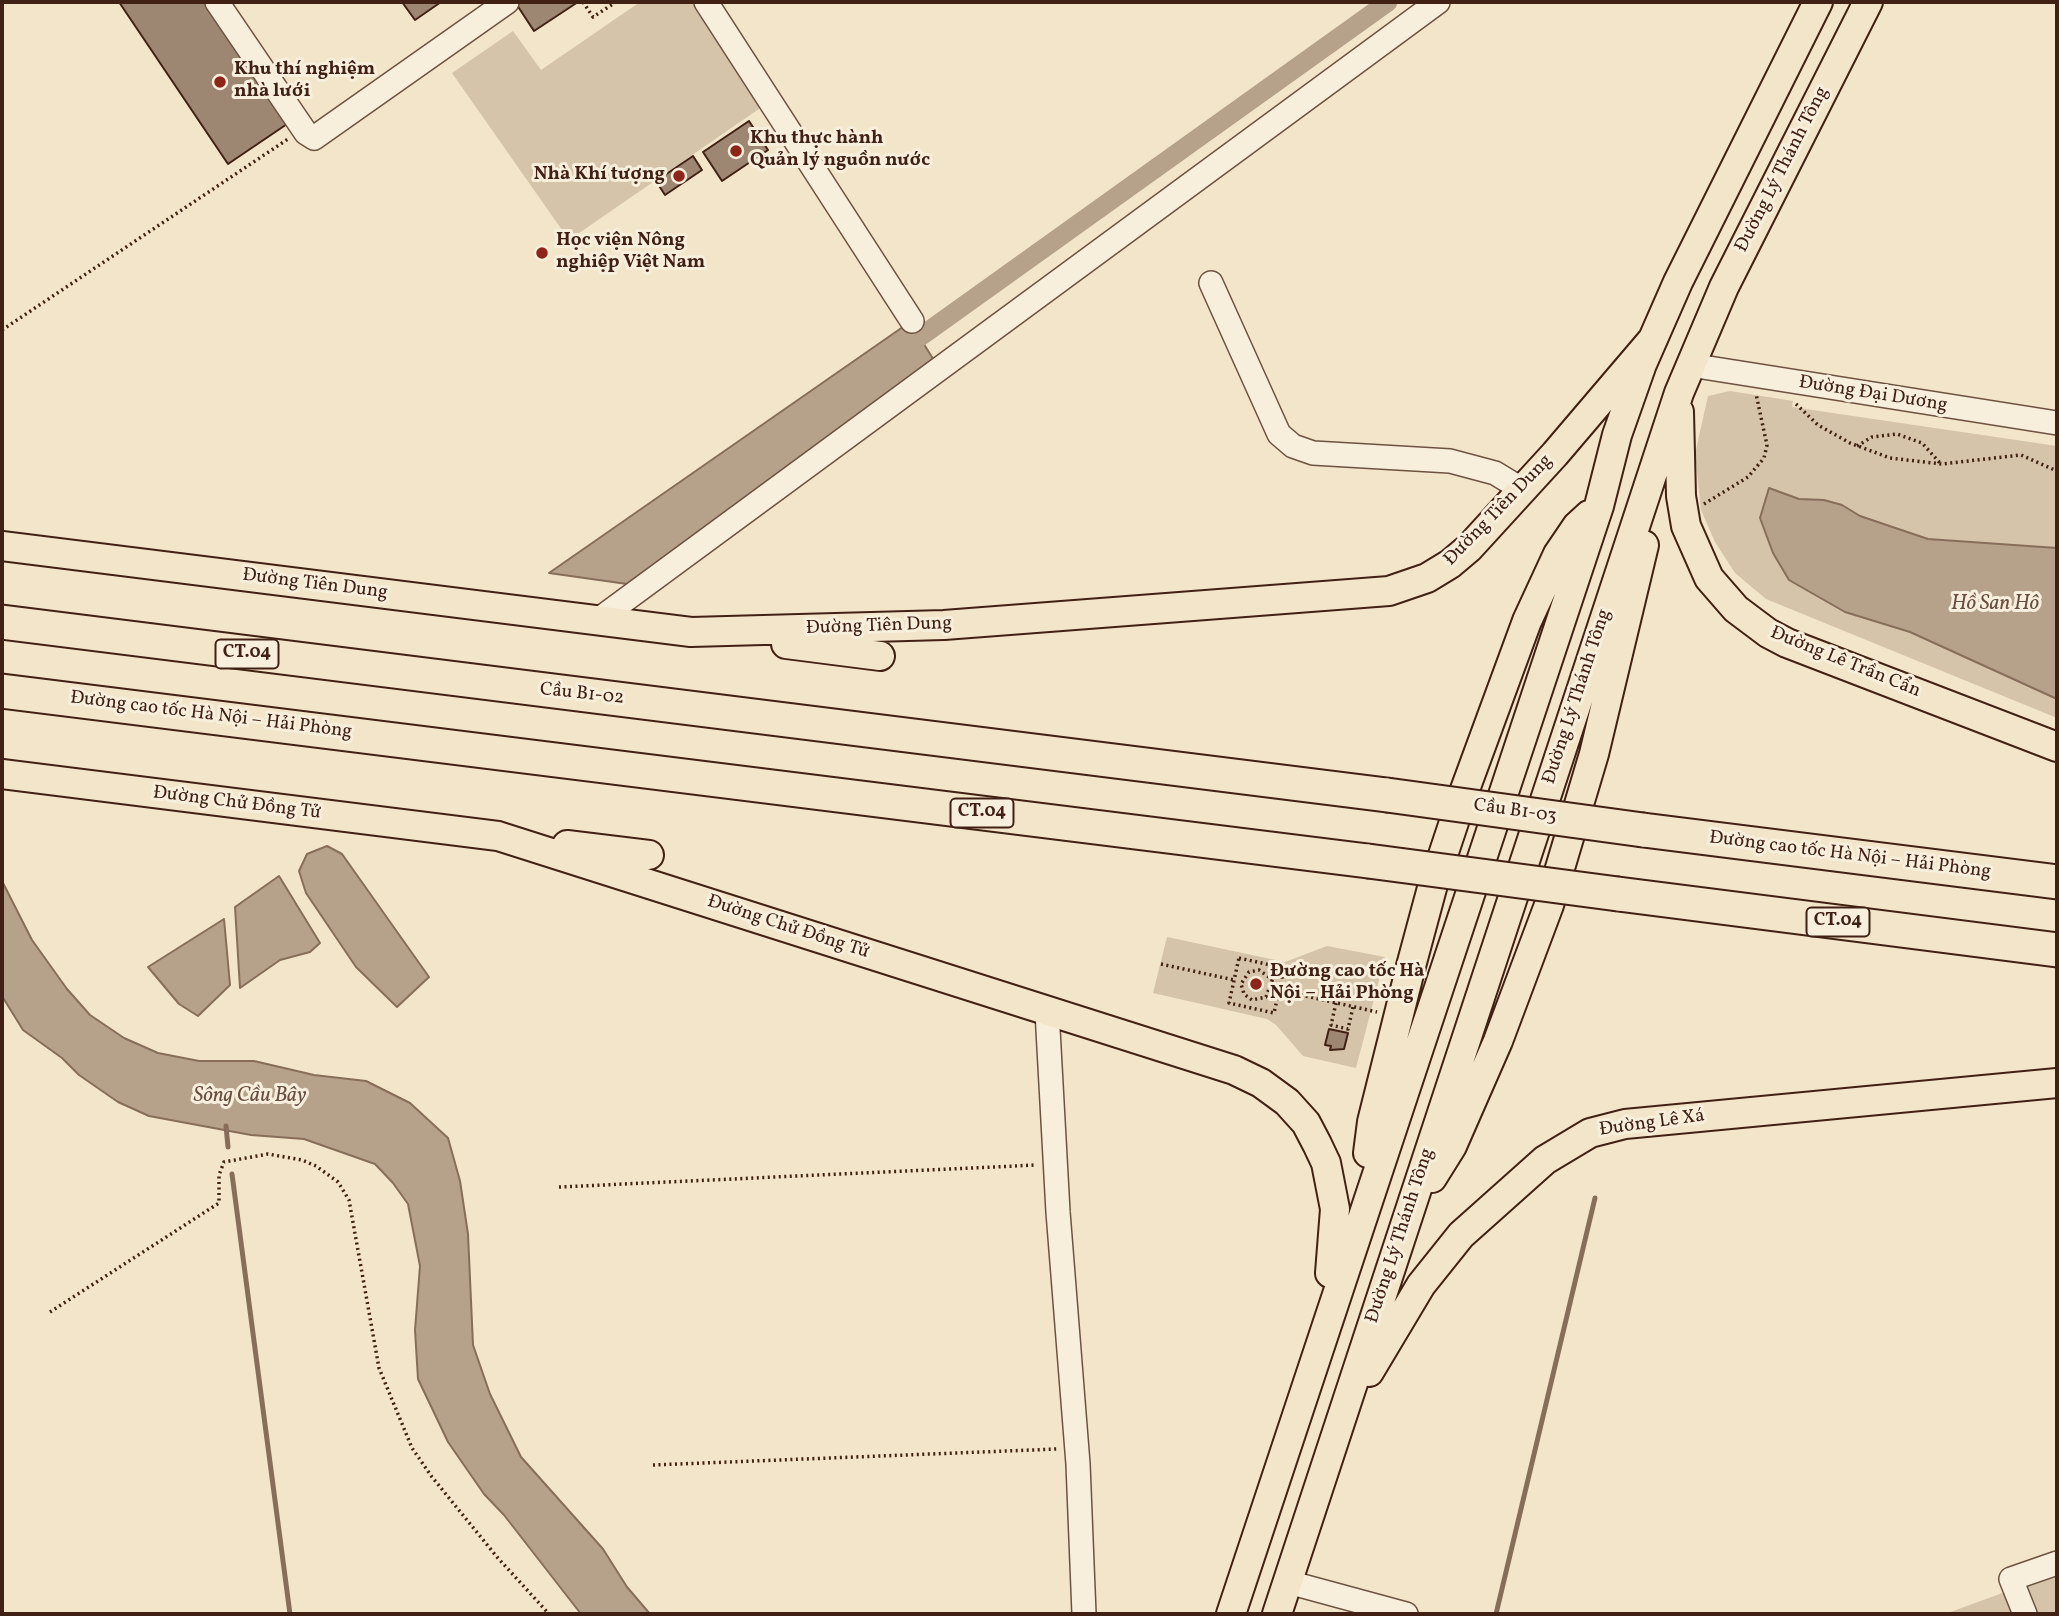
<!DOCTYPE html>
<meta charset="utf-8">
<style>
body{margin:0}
#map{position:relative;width:2059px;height:1616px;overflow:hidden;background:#f3e5c9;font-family:Vollkorn,serif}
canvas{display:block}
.frame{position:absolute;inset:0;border:4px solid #412114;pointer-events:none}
</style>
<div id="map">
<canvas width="2059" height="1616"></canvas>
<div class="frame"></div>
</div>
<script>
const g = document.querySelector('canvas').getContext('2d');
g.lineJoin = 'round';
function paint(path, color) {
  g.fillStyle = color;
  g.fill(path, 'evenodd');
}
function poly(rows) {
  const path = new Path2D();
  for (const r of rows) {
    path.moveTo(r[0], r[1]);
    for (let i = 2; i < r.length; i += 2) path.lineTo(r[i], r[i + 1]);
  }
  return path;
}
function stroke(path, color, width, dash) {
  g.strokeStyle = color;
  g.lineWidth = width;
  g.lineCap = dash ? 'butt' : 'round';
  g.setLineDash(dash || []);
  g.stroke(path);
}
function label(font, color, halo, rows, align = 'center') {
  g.font = font + ' Vollkorn,serif';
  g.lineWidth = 6;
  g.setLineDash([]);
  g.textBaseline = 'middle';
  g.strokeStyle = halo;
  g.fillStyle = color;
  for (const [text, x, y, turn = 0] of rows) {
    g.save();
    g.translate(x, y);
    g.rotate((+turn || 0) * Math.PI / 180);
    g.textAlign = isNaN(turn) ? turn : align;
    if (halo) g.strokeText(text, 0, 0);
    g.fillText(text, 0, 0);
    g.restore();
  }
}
const green = poly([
 [640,2,706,2,769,102,569,240,452,73,513,31,541,70],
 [1730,391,1793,401,1792,407,2057,446,2057,718,1766,599,1735,573,1715,542,1701,510,1695,454,1708,396],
 [1167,937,1285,962,1327,946,1385,957,1356,1068,1303,1056,1276,1025,1267,1019,1153,993],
 [2057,1573,2057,1614,1945,1614]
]);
const water = poly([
 [910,322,937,365,627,584,549,573,910,322],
 [1769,488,1799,499,1824,500,1842,505,1860,516,1928,539,2057,548,2057,699,1910,632,1845,612,1789,580,1773,553,1760,518,1769,488],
 [327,846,342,854,429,977,397,1007,356,967,306,893,299,871,307,854,327,846],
 [279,876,320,943,310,952,280,960,240,988,235,907,279,876],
 [2,881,32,940,67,989,90,1015,124,1038,158,1053,199,1061,254,1061,314,1075,366,1081,410,1103,448,1138,460,1181,468,1234,473,1345,490,1394,521,1457,603,1549,627,1587,650,1614,581,1614,504,1515,484,1494,448,1442,418,1379,415,1330,420,1266,408,1204,393,1183,375,1164,304,1139,251,1135,149,1116,118,1102,79,1075,62,1058,23,1030,2,996,2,881],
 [224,919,230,985,198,1016,179,1004,148,967,224,919]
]);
const stream = poly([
 [226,1126,228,1147],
 [232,1174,290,1614],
 [1496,1614,1595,1198]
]);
const canal = poly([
 [899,352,1388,2]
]);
const building = poly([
 [119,2,214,2,293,120,228,164,119,2],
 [402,2,441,2,415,20,402,2],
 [515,2,578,2,534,31,515,2],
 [749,121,768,150,722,181,703,152,749,121],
 [693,156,702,170,665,195,656,181,693,156],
 [1329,1029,1348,1033,1344,1049,1330,1050,1331,1046,1325,1045,1329,1029]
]);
const path = poly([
 [583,2,593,17,616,2],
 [2,330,288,139],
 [1796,404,1818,425,1850,443,1890,458,1942,464,2021,455,2057,471],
 [1857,446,1872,437,1897,434,1922,443,1940,463],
 [1704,504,1748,477,1764,458,1767,445,1756,394],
 [1239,958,1284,968,1274,1013,1229,1003,1239,958],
 [1161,964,1234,980],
 [1269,977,1259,970,1249,972,1241,984,1244,994,1252,1000,1266,997,1277,967],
 [1279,990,1377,1012],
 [1336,1003,1331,1025,1348,1029,1353,1007],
 [559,1187,1036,1165],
 [50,1312,219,1203,219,1175,224,1162,268,1154,302,1160,316,1166,338,1182,349,1200,379,1368,412,1448,432,1477,497,1557,549,1614],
 [653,1465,1057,1449],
 [4,1614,5,1613]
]);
const minor = poly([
 [217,2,306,133,314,138,507,2],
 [706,2,912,321],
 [1211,283,1279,434,1293,446,1313,453,1450,461,1495,473,1523,490],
 [1690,365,2057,423],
 [598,620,1438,2],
 [1047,1011,1058,1212,1078,1464,1084,1614],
 [1288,1582,1406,1614],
 [2025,1614,2011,1579,2057,1563]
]);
const major = poly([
 [1679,412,1681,496,1686,526,1709,578,1736,609,1768,633,1787,643,2057,747],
 [2,546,691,632,944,625,1389,591,1427,578,1450,564,1469,548,1555,454,1653,339],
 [786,644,880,656],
 [2,774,498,836,1234,1070,1261,1083,1287,1102,1306,1123,1317,1144,1326,1163,1335,1209,1330,1273],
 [567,845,649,855],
 [1368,1153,1372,1122,1411,966,1432,888,1463,795,1527,621,1558,554,1577,526,1589,515],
 [1432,1178,1452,1146,1498,1041,1549,905,1594,754,1644,545],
 [1369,1372,1421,1285,1461,1235,1545,1160,1590,1133,1625,1124,2057,1083],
 [1231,1614,1599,506,1617,435,1642,364,1678,282,1818,2],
 [1277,1614,1679,393,1724,287,1868,2]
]);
const highway = poly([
 [2,622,1387,795],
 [2,691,1368,861],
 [1643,830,2057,882],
 [1618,894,2057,950]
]);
const highwayBridge = poly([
 [1387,795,1643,830],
 [1368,861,1618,894]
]);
const markers = [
 [220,82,7,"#8f2418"],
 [736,151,7,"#8f2418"],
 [679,176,7,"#8f2418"],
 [542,253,7,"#8f2418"],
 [1256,984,7,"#8f2418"]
];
const shields = [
 [247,654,63],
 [982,813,63],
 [1838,922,63]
];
const shieldNames = [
 ["CT.04",247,654],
 ["CT.04",982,813],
 ["CT.04",1838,922]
];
const poiNames = [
 ["Khu thí nghiệm",234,71],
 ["nhà lưới",234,93],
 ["Khu thực hành",750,140],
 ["Quản lý nguồn nước",750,162],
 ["Nhà Khí tượng",665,176,"right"],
 ["Học viện Nông",556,242],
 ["nghiệp Việt Nam",556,264],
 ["Đường cao tốc Hà",1270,973],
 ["Nội – Hải Phòng",1270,995]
];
const streetNames = [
 ["Đường Lý Thánh Tông",1783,170,-63],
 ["Đường Đại Dương",1873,395,9],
 ["Đường Tiên Dung",1499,511,-46],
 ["Đường Tiên Dung",315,585,7],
 ["Đường Tiên Dung",879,627,-2],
 ["Đường Lê Trần Cẩn",1845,663,22],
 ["Cầu B1-02",582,695,6],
 ["Đường Lý Thánh Tông",1578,697,-72],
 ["Đường cao tốc Hà Nội – Hải Phòng",211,716,7],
 ["Đường Chử Đồng Tử",237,804,7],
 ["Cầu B1-03",1515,812,8],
 ["Đường cao tốc Hà Nội – Hải Phòng",1850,856,7],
 ["Đường Chử Đồng Tử",788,928,18],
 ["Đường Lê Xá",1652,1124,-8],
 ["Đường Lý Thánh Tông",1401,1236,-72]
];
const waterNames = [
 ["Hồ San Hô",1995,605],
 ["Sông Cầu Bây",250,1097]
];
paint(green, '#d5c4aa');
paint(water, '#b6a28b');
stroke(water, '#876e5b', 2);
stroke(stream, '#876e5b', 5);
stroke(canal, '#b6a28b', 19);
paint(building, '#9e8772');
stroke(building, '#412114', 2);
stroke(minor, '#6e5241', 26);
stroke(major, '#412114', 32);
stroke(highway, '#412114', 37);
stroke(path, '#412114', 3.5, [2, 3.5]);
stroke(minor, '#f7eedc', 23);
stroke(major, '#f3e5c9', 28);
stroke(highway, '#f3e5c9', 33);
stroke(highwayBridge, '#412114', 37, []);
stroke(highwayBridge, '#f3e5c9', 33);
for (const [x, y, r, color] of markers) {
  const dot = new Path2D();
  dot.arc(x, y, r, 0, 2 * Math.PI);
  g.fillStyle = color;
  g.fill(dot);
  stroke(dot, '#f7eedc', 2.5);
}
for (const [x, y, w] of shields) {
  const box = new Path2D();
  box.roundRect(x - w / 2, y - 14.5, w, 29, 5);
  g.fillStyle = '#f7eedc';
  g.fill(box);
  stroke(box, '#412114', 2);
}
label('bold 18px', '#412114', null, shieldNames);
label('bold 19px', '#412114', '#f7eedc', poiNames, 'left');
label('19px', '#412114', '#f7eedc', streetNames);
label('italic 21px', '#6a4e3e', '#f7eedc', waterNames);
</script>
